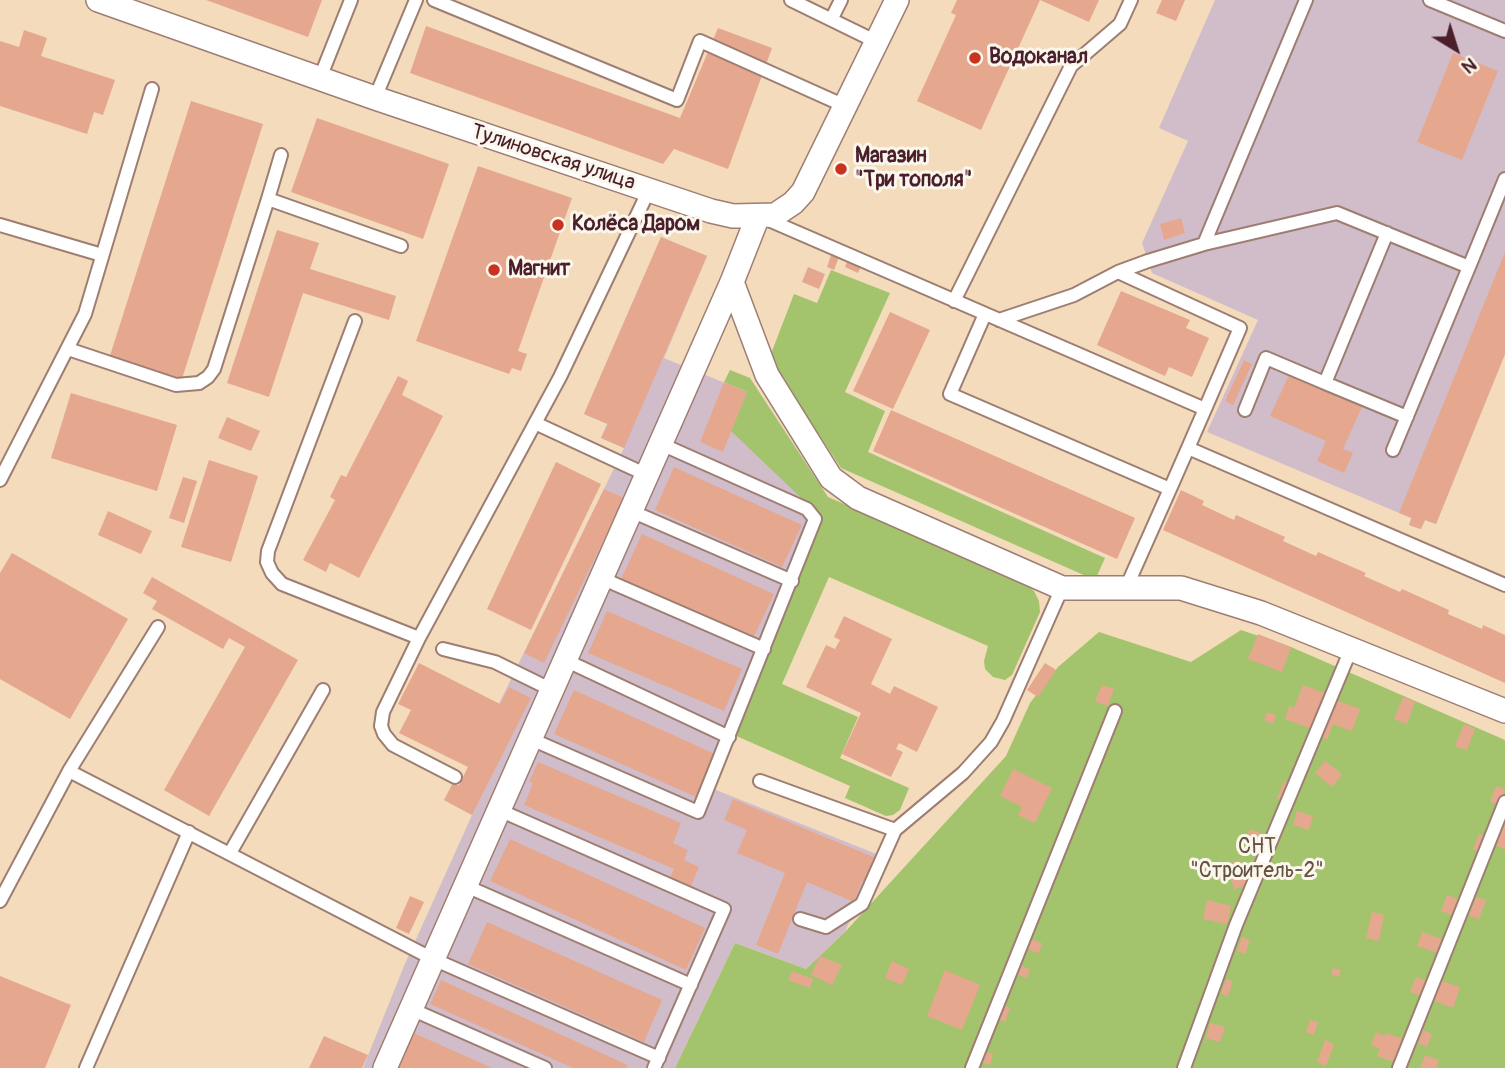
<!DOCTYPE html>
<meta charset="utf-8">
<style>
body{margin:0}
#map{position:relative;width:1505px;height:1068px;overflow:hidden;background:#f3dbbb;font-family:Pangolin,sans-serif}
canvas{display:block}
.north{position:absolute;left:1421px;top:14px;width:70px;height:70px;-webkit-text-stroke:5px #fbf7ec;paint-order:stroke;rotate:142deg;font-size:19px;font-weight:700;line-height:28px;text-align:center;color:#4a1f2b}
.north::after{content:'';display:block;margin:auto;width:24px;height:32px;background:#4a1f2b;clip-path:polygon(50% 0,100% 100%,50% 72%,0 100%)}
</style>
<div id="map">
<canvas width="1505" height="1068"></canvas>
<div class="north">N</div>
</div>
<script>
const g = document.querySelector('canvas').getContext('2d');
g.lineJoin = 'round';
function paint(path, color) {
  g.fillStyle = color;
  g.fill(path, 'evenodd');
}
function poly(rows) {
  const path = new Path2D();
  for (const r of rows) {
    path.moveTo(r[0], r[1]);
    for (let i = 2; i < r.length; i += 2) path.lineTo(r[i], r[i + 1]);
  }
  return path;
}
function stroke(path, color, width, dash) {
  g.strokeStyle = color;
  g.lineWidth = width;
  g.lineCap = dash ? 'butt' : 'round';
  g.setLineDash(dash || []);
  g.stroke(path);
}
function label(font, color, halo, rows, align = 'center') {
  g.font = font + ' Pangolin,sans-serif';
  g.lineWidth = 6;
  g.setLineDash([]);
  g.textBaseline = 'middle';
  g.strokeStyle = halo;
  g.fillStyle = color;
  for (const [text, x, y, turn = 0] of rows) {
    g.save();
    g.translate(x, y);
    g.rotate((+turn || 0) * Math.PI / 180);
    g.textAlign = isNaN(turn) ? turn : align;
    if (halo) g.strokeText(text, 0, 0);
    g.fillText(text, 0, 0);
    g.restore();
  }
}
const industrial = poly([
 [1215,0,1505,0,1505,354,1436,524,1425,520,1421,529,1414,527,1409,525,1411,518,1207,432,1258,320,1152,273,1142,243,1188,141,1159,128],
 [661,237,707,256,664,358,747,392,819,515,711,788,879,855,845,932,806,969,735,943,675,1068,363,1068,404,966,472,815,444,800,453,783,459,785,468,767,624,448,601,438,607,424,584,414]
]);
const green = poly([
 [831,270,890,293,845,392,885,411,868,452,1105,558,1095,580,841,468,769,359,794,294,817,303],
 [730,370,750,378,828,497,1024,583,1034,591,1039,601,1040,612,1012,675,1005,680,993,677,985,669,984,661,988,646,829,577,782,684,858,717,840,758,909,788,900,810,893,815,886,816,845,798,850,786,725,731,819,515,731,431,747,392,724,382],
 [1241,630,1291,647,1505,740,1505,1068,675,1068,735,943,806,969,845,932,1006,756,1030,703,1058,667,1099,632,1191,662]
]);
const building = poly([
 [206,0,322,0,308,37],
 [957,0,1040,0,981,130,917,101,956,15,951,13],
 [1040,0,1099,0,1089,22],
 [1162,0,1185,0,1176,21,1156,13],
 [426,26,680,118,718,28,772,48,728,169,674,149,663,164,410,73],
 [24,30,47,38,41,56,115,80,103,115,94,112,87,134,0,106,0,41,19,47],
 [1453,53,1498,71,1462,160,1417,142],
 [191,101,263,124,180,385,108,362],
 [317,118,449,164,423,239,291,192],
 [478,166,572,198,518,351,527,354,521,371,512,368,509,374,416,341],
 [1181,218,1185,233,1164,240,1160,224],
 [277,230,319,243,310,269,396,296,389,320,303,293,269,397,227,383],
 [661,237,707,256,624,448,601,438,608,424,584,414],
 [1505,252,1505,354,1436,524,1425,520,1421,529,1409,525,1412,518,1399,513],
 [831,255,839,257,834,270,827,267],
 [847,261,861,266,858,273,845,267],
 [808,267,825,274,819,289,802,282],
 [1121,291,1190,320,1186,328,1209,338,1192,377,1169,367,1165,376,1097,345],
 [890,312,930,330,893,409,853,391],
 [1244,360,1252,364,1233,405,1225,401],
 [1289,375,1362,407,1343,449,1353,453,1344,473,1317,461,1326,441,1270,416],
 [398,376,408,381,402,395,443,416,359,578,330,563,326,572,303,560,335,500,330,497,341,475,346,477],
 [724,382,747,392,723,452,700,442],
 [71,393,177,425,157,491,51,458],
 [891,410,1135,518,1117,559,873,451],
 [227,417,260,431,251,451,218,438],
 [209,460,258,476,231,562,181,547],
 [556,462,601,484,531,630,487,609],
 [674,467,802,525,782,567,655,510],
 [183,477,197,481,184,523,169,518],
 [604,489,624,498,544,663,524,653],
 [1181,490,1204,501,1202,505,1234,520,1236,515,1285,537,1283,541,1316,556,1318,552,1366,573,1364,576,1400,592,1402,589,1449,610,1448,614,1482,629,1483,625,1505,635,1505,683,1163,530],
 [108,511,152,531,141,554,98,535],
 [642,534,774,594,753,639,621,579],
 [12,553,128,619,70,719,0,679,0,573],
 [152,577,298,660,209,816,164,790,245,647,229,638,223,649,152,609,157,601,143,593],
 [607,611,742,669,724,711,588,653],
 [844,616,892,639,871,684,890,694,894,686,938,707,917,752,899,743,896,749,903,752,891,777,842,754,861,713,806,687,826,645,835,649,840,640,834,637],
 [1258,634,1291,647,1282,672,1248,659],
 [419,663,500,704,509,687,531,698,472,815,444,800,453,783,459,786,468,767,399,733,411,710,398,704],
 [1045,663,1056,670,1038,697,1027,690],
 [1102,685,1114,689,1108,706,1095,701],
 [1303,685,1327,694,1314,730,1285,719,1289,706,1294,708],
 [574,690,715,754,696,797,554,734],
 [1403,697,1415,702,1407,724,1394,719],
 [1333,699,1360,709,1352,731,1333,724,1327,739,1320,737],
 [1267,712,1276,715,1273,724,1264,720],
 [1464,724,1475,729,1467,750,1455,746],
 [1325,761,1342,774,1332,787,1315,773],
 [538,762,681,823,673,843,688,850,684,860,699,867,691,886,670,877,674,869,524,805,533,783,529,782],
 [1013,769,1052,788,1035,823,1018,815,1022,807,1000,796],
 [1284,781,1292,784,1285,801,1277,799],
 [1496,786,1505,789,1500,806,1490,802],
 [733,799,876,858,865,882,862,881,854,902,807,882,778,954,756,945,785,873,737,853,747,830,724,820],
 [1297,811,1313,816,1309,830,1293,825],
 [1505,818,1505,849,1495,845],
 [1250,829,1265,835,1260,848,1245,842],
 [1479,834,1487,837,1481,852,1473,849],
 [510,839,705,928,686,970,490,881],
 [1239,860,1247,885,1234,889,1227,865],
 [1447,895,1458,899,1453,915,1441,911],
 [410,896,424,902,409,934,396,928],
 [1476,897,1486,900,1479,919,1469,916],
 [1207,900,1231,906,1227,924,1203,919],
 [1372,912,1384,915,1379,941,1366,938],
 [487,922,662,1000,644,1042,468,964],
 [1422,932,1442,939,1437,953,1417,946],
 [1242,937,1250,940,1245,954,1237,951],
 [1027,938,1042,943,1039,953,1023,948],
 [820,956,842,965,832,985,811,975],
 [892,961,909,969,902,985,885,978],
 [1019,965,1030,969,1027,978,1016,974],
 [1333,968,1341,970,1339,977,1331,974],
 [945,970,980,985,962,1030,927,1016],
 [792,971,813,979,810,988,788,980],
 [0,976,71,1005,45,1068,0,1068],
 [1416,977,1432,983,1426,998,1410,992],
 [1226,979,1233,981,1228,996,1221,994],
 [441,980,628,1065,626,1068,573,1068,430,1004],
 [1442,981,1460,987,1453,1008,1434,1001],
 [999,1003,1010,1008,1005,1022,994,1017],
 [1310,1020,1318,1022,1314,1035,1306,1032],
 [1210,1023,1225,1027,1220,1042,1206,1038],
 [405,1029,492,1068,388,1068],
 [1423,1030,1432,1034,1427,1047,1418,1043],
 [1376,1032,1385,1036,1386,1033,1409,1041,1400,1064,1377,1056,1380,1049,1371,1045],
 [324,1036,368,1055,362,1068,309,1068],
 [1325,1040,1334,1044,1326,1066,1317,1062],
 [982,1051,993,1054,990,1065,979,1062],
 [1425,1055,1439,1060,1436,1068,1420,1068]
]);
const service = poly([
 [434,0,677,100,700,41,845,106],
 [791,0,877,42],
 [1430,0,1505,31],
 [832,18,841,0],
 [320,78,351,0],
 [375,98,416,0],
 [268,199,281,155],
 [764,218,1205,409,1188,448,1505,585],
 [0,225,102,255],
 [1387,233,1325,383,1407,417],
 [1204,244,1306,0],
 [1469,267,1505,179],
 [1118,272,1240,328,1205,409],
 [954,301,1071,66,1120,24,1131,0],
 [985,314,950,394,1170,489,1188,448],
 [999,320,1074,295,1118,272,1148,261,1204,244,1337,213,1469,267,1393,450],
 [355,321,268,551,267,562,272,573,282,584,419,638,560,377,649,190],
 [68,349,176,385,199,383,208,377,214,369,268,199,401,246],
 [1245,410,1266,358,1325,383],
 [535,423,647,475],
 [0,480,85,314,152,89],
 [631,511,792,581],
 [601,578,764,649],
 [1126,588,1170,489],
 [419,638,383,712,381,726,384,734,393,745,455,777],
 [443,649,495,662,552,690],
 [565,660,729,737],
 [531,739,698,812,815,519,807,509,661,444],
 [69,771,158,627],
 [760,781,895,830,963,773,991,742,1003,721,1062,588],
 [499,810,724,909,654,1068],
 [230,853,323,690],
 [466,886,691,985],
 [0,901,69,771,433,959,659,1058],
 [800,919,826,927,862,904,895,830],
 [411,1009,545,1068],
 [86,1068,189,832],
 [972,1068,1115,711],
 [1184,1068,1236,925,1351,649],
 [1399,1068,1505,802]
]);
const minor = poly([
 [98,0,375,98,711,211,733,216,775,215,793,203,803,192,897,0],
 [732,282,767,375,831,478,858,498,1062,588,1181,588,1261,613,1505,711],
 [385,1068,732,282,758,216]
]);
const markers = [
 [975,58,7,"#c8321e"],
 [841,169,7,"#c8321e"],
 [558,225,7,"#c8321e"],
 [494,270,7,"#c8321e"]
];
const poiNames = [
 ["Водоканал",989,58],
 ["Магазин",855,157],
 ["\"Три тополя\"",855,181],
 ["Колёса Даром",572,225],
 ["Магнит",508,270]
];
const streetNames = [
 ["Тулиновская улица",553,158,18]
];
const parkNames = [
 ["СНТ",1257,848],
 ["\"Строитель-2\"",1257,872]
];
paint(industrial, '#d1bdc9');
paint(green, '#a3c46d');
paint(building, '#e6a78f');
stroke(service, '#9e7d73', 16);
stroke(minor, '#9e7d73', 26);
stroke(service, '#fff', 12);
stroke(minor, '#fff', 23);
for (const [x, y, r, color] of markers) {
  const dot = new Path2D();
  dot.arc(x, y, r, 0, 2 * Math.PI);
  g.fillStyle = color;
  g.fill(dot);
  stroke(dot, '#fbf7ec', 2.5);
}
label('bold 21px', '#4a1f2b', '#fbf7ec', poiNames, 'left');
label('21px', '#4a1f2b', '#fbf7ec', streetNames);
label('21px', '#65513f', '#fbf7ec', parkNames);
</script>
